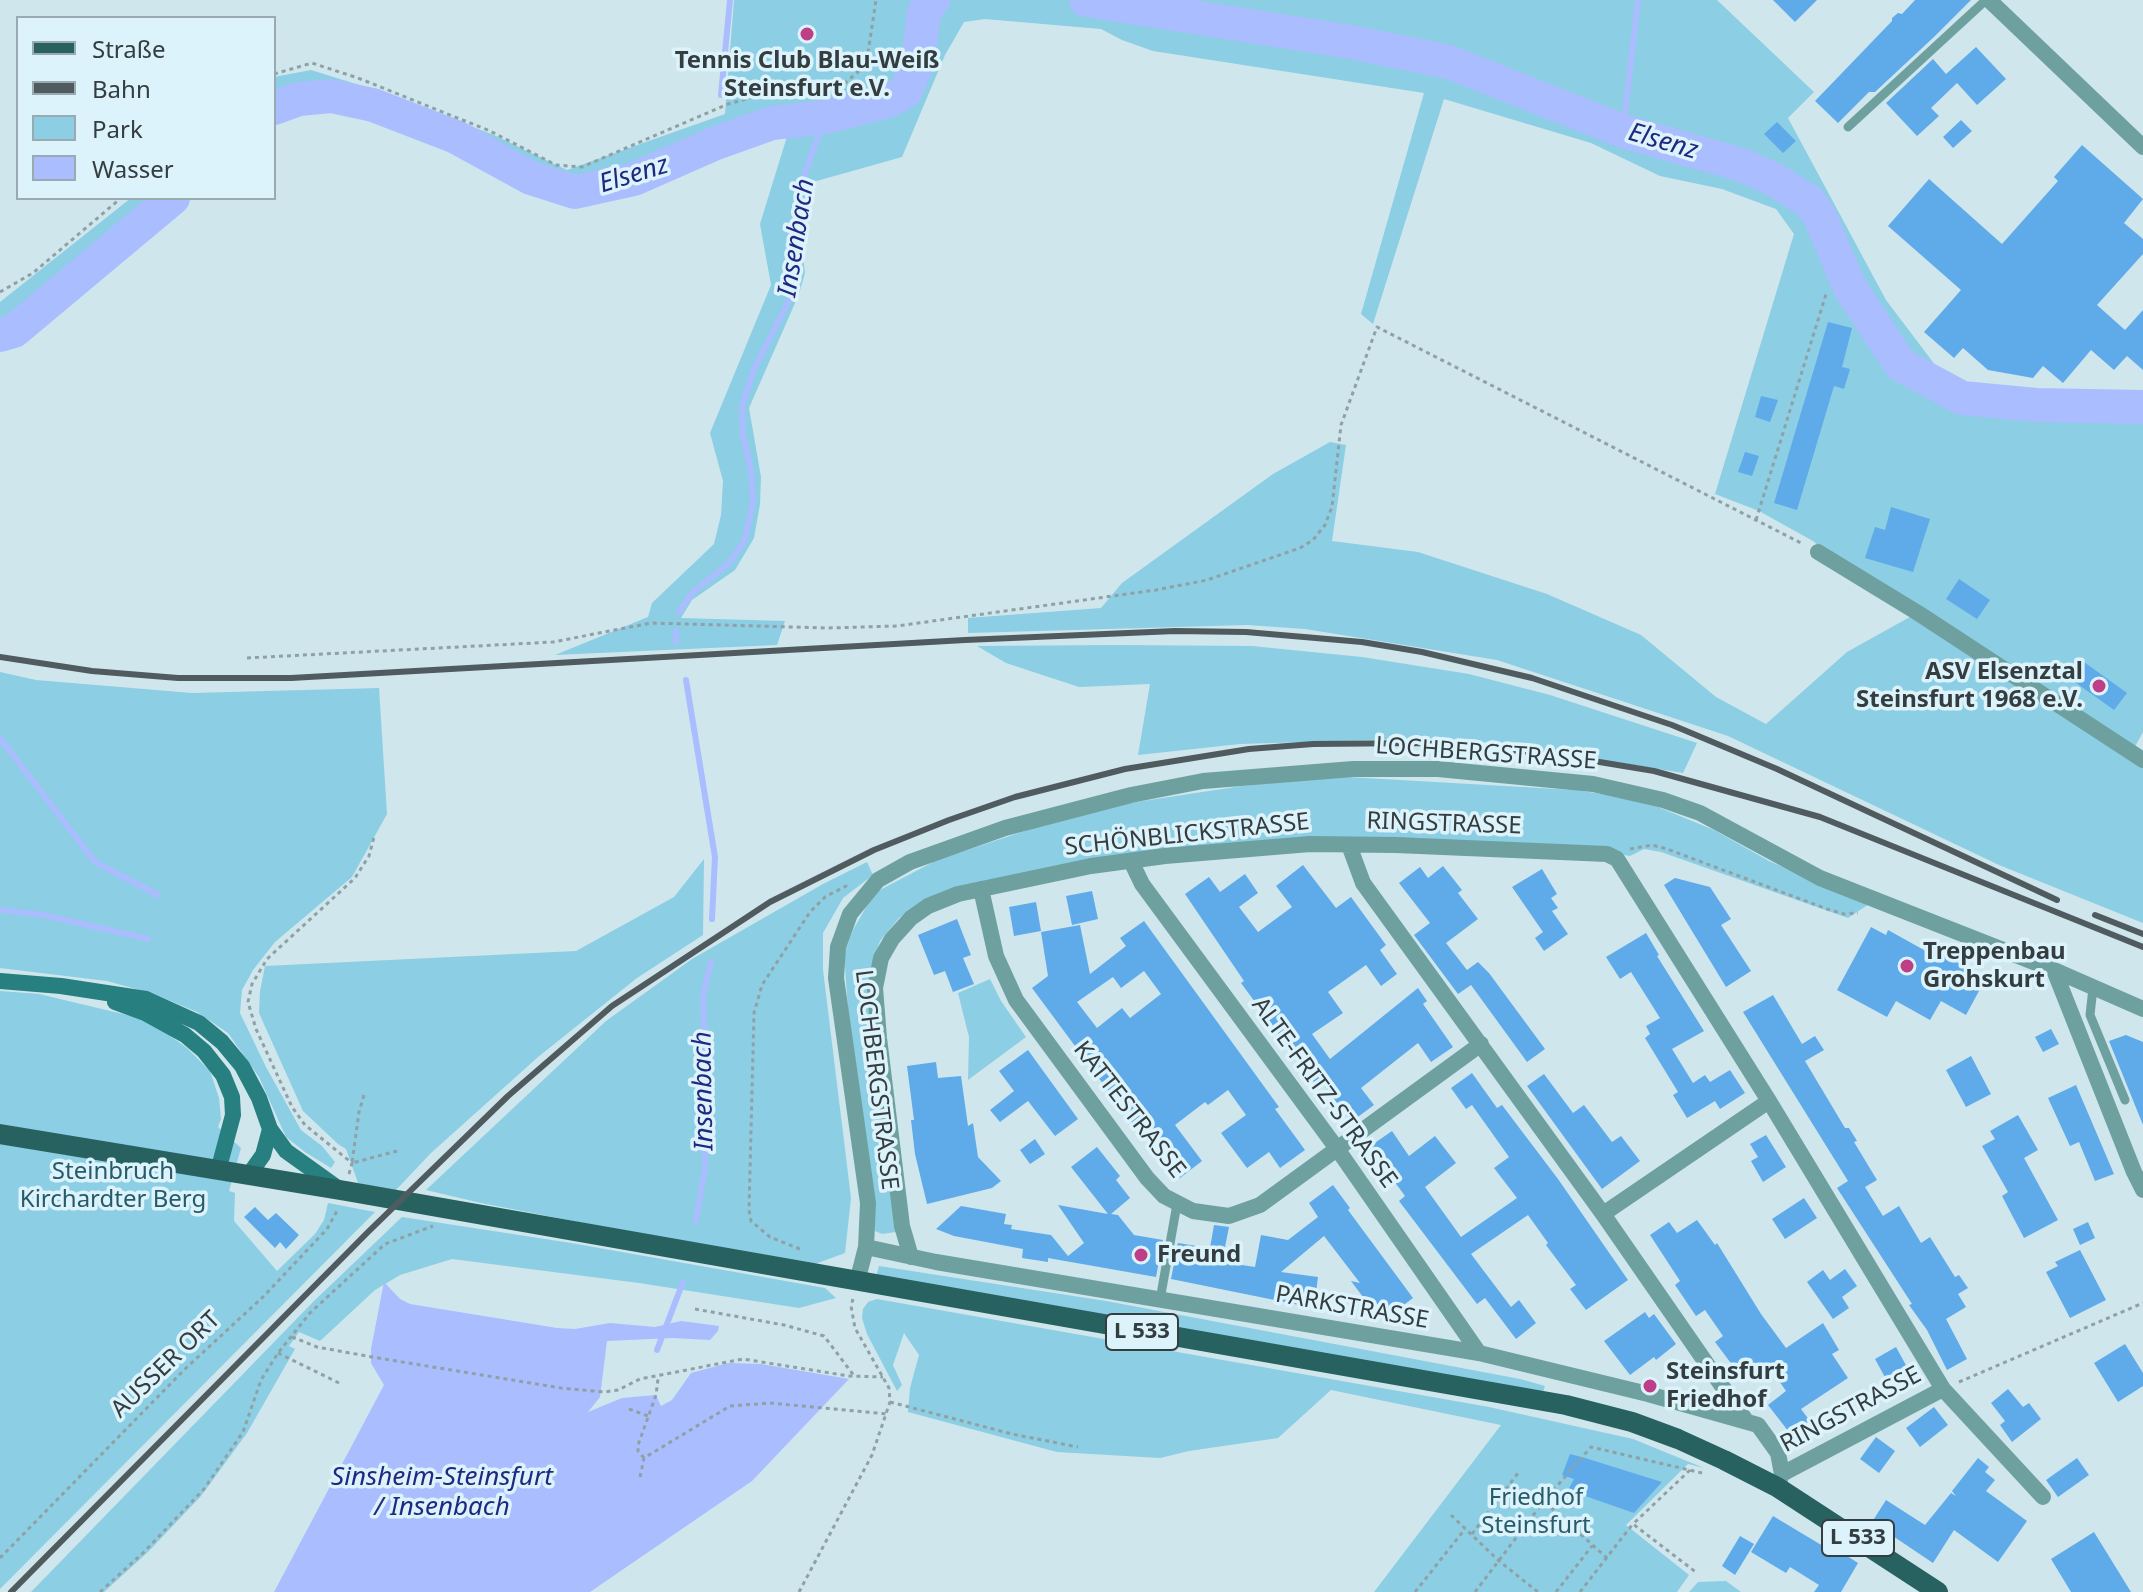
<!DOCTYPE html>
<meta charset="utf-8">
<style>
body{margin:0}
#map{position:relative;width:2143px;height:1592px;overflow:hidden;background:#cfe6ed;font-family:"Noto Sans",sans-serif}
canvas{display:block}
.legend{position:absolute;left:16px;top:16px;width:260px;height:184px;box-sizing:border-box;background:#dcf3fb;border:2px solid #99aab0;margin:0;padding:10px 14px;list-style:none;font-size:24px;color:#343d40}
.legend li{display:flex;align-items:center;gap:16px;height:40px}
.legend b{width:40px;border:2px solid #99aab0}
</style>
<div id="map">
<canvas width="2143" height="1592"></canvas>
<ul class="legend">
<li><b style="height:10px;background:#276261"></b>Straße</li>
<li><b style="height:10px;background:#505b5f"></b>Bahn</li>
<li><b style="height:22px;background:#8ccee3"></b>Park</li>
<li><b style="height:22px;background:#aabdff"></b>Wasser</li>
</ul>
</div>
<script>
const g = document.querySelector('canvas').getContext('2d');
g.lineJoin = 'round';
function paint(path, color) {
  g.fillStyle = color;
  g.fill(path, 'evenodd');
}
function poly(rows) {
  const path = new Path2D();
  for (const r of rows) {
    path.moveTo(r[0], r[1]);
    for (let i = 2; i < r.length; i += 2) path.lineTo(r[i], r[i + 1]);
  }
  return path;
}
function stroke(path, color, width, dash) {
  g.strokeStyle = color;
  g.lineWidth = width;
  g.lineCap = dash ? 'butt' : 'round';
  g.setLineDash(dash || []);
  g.stroke(path);
}
function label(font, color, halo, rows, align = 'center') {
  g.font = font + ' "Noto Sans",sans-serif';
  g.lineWidth = 7;
  g.setLineDash([]);
  g.textBaseline = 'middle';
  g.strokeStyle = halo;
  g.fillStyle = color;
  for (const [text, x, y, turn = 0] of rows) {
    g.save();
    g.translate(x, y);
    g.rotate((+turn || 0) * Math.PI / 180);
    g.textAlign = isNaN(turn) ? turn : align;
    if (halo) g.strokeText(text, 0, 0);
    g.fillText(text, 0, 0);
    g.restore();
  }
}
const green = poly([
 [734,0,1717,0,1814,92,1788,118,1886,300,1948,382,2143,399,2143,732,2132,752,2143,760,2143,923,1999,865,1728,736,1497,660,1305,629,1247,625,968,633,968,618,1101,608,1122,583,1273,474,1330,442,1346,445,1332,541,1418,552,1547,594,1641,635,1716,697,1766,724,1847,652,1917,613,1838,562,1813,541,1759,511,1715,494,1794,234,1776,209,1722,189,1660,176,1591,143,1444,99,1373,324,1361,314,1424,93,1153,51,1122,40,1101,29,985,19,964,22,945,55,902,157,806,184,801,242,805,273,799,294,749,408,761,477,760,504,754,538,735,570,692,600,681,618,785,621,777,645,555,655,648,617,652,603,714,544,721,515,723,481,710,433,771,285,760,224,789,130,771,130,714,151,633,191,575,200,528,187,450,144,372,115,297,107,274,119,274,77,311,70,369,88,494,135,567,170,725,114],
 [131,198,188,198,14,341,0,346,0,302],
 [1116,645,1252,646,1362,657,1469,674,1550,695,1697,743,1683,773,1504,744,1434,738,1240,744,1138,755,1150,684,1079,687,1006,663,977,646],
 [0,672,36,680,192,693,379,688,387,814,352,877,275,942,253,970,242,990,240,1013,266,1067,301,1130,322,1146,335,1162,331,1168,305,1152,286,1137,259,1077,228,1033,197,1012,154,994,107,981,0,968],
 [1330,776,1575,790,1609,795,1658,807,1714,830,1769,861,1869,904,1848,918,1661,852,1644,849,1630,856,1574,847,1248,844,935,895,899,918,880,941,870,970,869,1012,896,1232,882,1234,875,1231,849,1022,844,954,853,930,872,897,880,890,937,860,1061,819,1123,804,1242,786],
 [704,859,703,935,637,978,538,1057,431,1153,394,1192,358,1183,346,1149,338,1144,303,1111,259,1013,260,991,265,966,576,951,674,897],
 [867,862,873,875,843,898,823,933,823,970,851,1198,845,1253,815,1264,671,1240,481,1203,426,1190,606,1021,692,959,823,884],
 [990,979,1001,1001,1026,1037,968,1080,969,1037,958,993],
 [0,991,39,994,148,1020,187,1048,210,1071,219,1098,221,1119,218,1127,241,1148,229,1191,235,1193,234,1221,277,1271,315,1234,324,1220,328,1203,375,1212,0,1589],
 [402,1217,571,1243,825,1288,836,1298,799,1308,639,1283,452,1259,400,1275,375,1290,320,1341,299,1332,289,1346,295,1349,247,1433,201,1496,148,1552,104,1592,31,1592,314,1301],
 [879,1266,1106,1301,1520,1379,1545,1386,1542,1395,876,1277],
 [877,1299,1489,1407,1633,1439,1704,1468,1688,1464,1626,1525,1689,1575,1677,1592,1374,1592,1501,1425,1331,1390,1278,1438,1189,1451,1160,1458,1057,1452,908,1412,910,1388,919,1355,904,1333,893,1365,902,1385,897,1391,867,1334,862,1318,863,1309,868,1302],
 [1726,1581,1741,1592,1689,1592,1698,1582]
]);
const water = poly([
 [384,1282,400,1299,410,1304,557,1328,575,1329,610,1323,655,1327,681,1321,719,1326,718,1331,710,1340,673,1338,607,1341,600,1397,588,1412,622,1398,656,1395,661,1406,672,1400,691,1373,728,1363,761,1364,849,1379,752,1481,590,1592,274,1592,384,1385,371,1363,371,1349]
]);
const stream = poly([
 [721,95,730,0],
 [1623,131,1638,0],
 [716,143,717,128],
 [679,612,693,592,728,564,744,542,753,503,751,470,743,436,742,406,754,369,793,293,797,270,792,247,798,193,825,117],
 [676,631,676,642],
 [686,680,715,857,712,919],
 [0,738,95,862,158,895],
 [0,910,44,915,148,939],
 [696,1221,705,1168,706,1094,703,995,711,962],
 [657,1350,683,1282]
]);
const river = poly([
 [1086,0,1351,42,1449,62,1623,131,1742,165,1775,180,1810,202,1820,217,1850,288,1901,365,1962,398,2036,405,2143,407],
 [274,108,299,99,331,96,373,105,456,137,531,178,575,192,634,179,716,143,772,123,825,117,888,101,905,92,918,62,924,12,933,0],
 [0,335,14,331,173,198]
]);
const building = poly([
 [1773,0,1817,0,1795,22],
 [1915,0,1971,0,1935,36,1875,92,1869,92,1838,123,1815,101,1892,21,1892,18,1898,13,1902,14],
 [1976,47,2006,79,1977,105,1957,83,1931,108,1939,116,1917,136,1886,103,1933,59,1946,74],
 [1961,120,1972,131,1953,148,1943,137],
 [1777,122,1796,141,1783,153,1764,134],
 [2082,145,2143,199,2124,223,2143,239,2143,254,2097,305,2125,330,2143,310,2143,370,2127,356,2114,370,2091,350,2063,383,2043,366,2033,378,1988,370,1963,348,1954,358,1924,332,1961,290,1888,226,1929,179,2002,244,2058,181,2054,177],
 [1828,322,1852,328,1842,367,1850,369,1844,389,1834,386,1797,510,1774,503],
 [1761,396,1778,400,1770,422,1755,417],
 [1745,452,1759,456,1752,476,1738,472],
 [1891,507,1930,519,1913,572,1865,558,1875,527,1885,530],
 [1959,579,1990,600,1977,619,1946,599],
 [2084,662,2127,693,2114,710,2072,680],
 [1303,865,1336,908,1351,897,1386,945,1380,950,1397,974,1381,986,1366,965,1328,992,1343,1013,1312,1034,1330,1059,1418,988,1427,1001,1423,1004,1453,1047,1431,1062,1418,1043,1361,1088,1374,1105,1351,1122,1321,1081,1316,1085,1241,983,1244,981,1185,894,1209,877,1220,892,1245,874,1258,893,1239,907,1258,932,1292,907,1276,886],
 [1443,866,1462,890,1458,893,1478,919,1446,943,1467,970,1478,962,1489,973,1545,1049,1527,1062,1471,985,1458,994,1414,935,1430,923,1399,883,1420,867,1428,878],
 [1542,869,1557,894,1551,898,1558,908,1552,911,1568,934,1544,951,1535,938,1543,932,1512,887],
 [1675,878,1710,887,1731,919,1721,925,1751,971,1726,987,1664,885],
 [1092,891,1098,919,1072,925,1066,896],
 [1036,902,1041,931,1014,936,1009,907],
 [957,919,971,955,963,958,974,984,953,992,945,971,934,975,918,935],
 [1144,921,1279,1107,1275,1109,1305,1150,1280,1168,1269,1152,1247,1168,1221,1133,1246,1115,1228,1090,1208,1105,1205,1102,1175,1125,1202,1161,1180,1178,1145,1132,1141,1135,1032,988,1048,976,1041,932,1080,925,1090,974,1126,946,1120,938],
 [1144,971,1161,994,1130,1018,1122,1008,1097,1028,1077,1002,1113,977,1121,988],
 [1871,927,1886,935,1888,930,1933,955,1935,950,1986,978,1966,1015,1941,1001,1930,1020,1896,1001,1887,1017,1837,990],
 [1646,933,1659,955,1657,956,1704,1031,1672,1049,1693,1083,1705,1075,1710,1082,1730,1070,1745,1093,1720,1109,1715,1101,1687,1118,1673,1095,1678,1092,1645,1038,1650,1034,1646,1026,1660,1018,1631,972,1620,979,1606,957],
 [1773,995,1802,1044,1815,1036,1824,1050,1805,1061,1845,1128,1849,1128,1857,1141,1854,1142,1877,1180,1865,1187,1883,1216,1899,1206,1921,1243,1930,1237,1955,1277,1959,1275,1968,1288,1958,1294,1966,1307,1946,1319,1967,1359,1947,1370,1927,1330,1909,1305,1912,1304,1837,1188,1848,1181,1743,1012],
 [2051,1029,2059,1044,2043,1052,2035,1037],
 [2126,1035,2143,1042,2143,1125,2109,1041],
 [1028,1050,1078,1119,1055,1136,1028,1101,1000,1122,990,1110,1014,1091,999,1071],
 [1971,1056,1991,1094,1966,1107,1946,1070],
 [936,1062,938,1078,961,1076,968,1126,973,1123,978,1157,1001,1181,992,1188,927,1204,915,1154,911,1120,914,1120,907,1066],
 [1472,1073,1497,1108,1502,1105,1558,1179,1628,1280,1586,1310,1570,1289,1576,1285,1546,1245,1548,1243,1528,1215,1471,1254,1511,1307,1519,1300,1536,1323,1516,1339,1485,1298,1477,1304,1399,1201,1405,1196,1369,1147,1392,1131,1409,1156,1435,1136,1456,1163,1425,1187,1461,1237,1517,1198,1494,1168,1509,1157,1472,1105,1466,1109,1451,1088],
 [1544,1074,1573,1113,1584,1105,1612,1142,1621,1136,1640,1161,1602,1189,1527,1086],
 [2076,1085,2114,1174,2095,1181,2079,1142,2070,1146,2048,1098],
 [2018,1115,2038,1150,2024,1158,2058,1220,2024,1238,2002,1196,2008,1192,1982,1146,1995,1139,1990,1131],
 [1766,1135,1786,1167,1763,1182,1751,1161,1758,1157,1750,1144],
 [1035,1139,1045,1154,1030,1164,1020,1150],
 [1097,1147,1120,1176,1116,1180,1130,1198,1111,1214,1118,1215,1134,1235,1163,1240,1156,1277,1048,1258,1048,1262,1022,1258,1023,1249,954,1236,936,1229,961,1206,1006,1214,1004,1224,1012,1225,1011,1229,1051,1235,1068,1256,1084,1243,1058,1205,1108,1214,1071,1167],
 [1333,1185,1350,1208,1348,1210,1413,1298,1389,1316,1379,1303,1372,1309,1351,1281,1360,1283,1324,1236,1281,1272,1318,1277,1314,1308,1171,1279,1178,1243,1210,1248,1214,1225,1229,1227,1222,1262,1255,1267,1261,1235,1288,1240,1318,1217,1309,1203],
 [1804,1198,1817,1218,1785,1239,1772,1219],
 [255,1207,268,1220,276,1213,299,1235,286,1249,280,1242,275,1248,244,1217],
 [1697,1220,1715,1245,1717,1243,1761,1314,1786,1348,1823,1323,1839,1350,1832,1354,1848,1378,1801,1409,1810,1421,1792,1436,1768,1405,1786,1391,1768,1365,1745,1382,1715,1342,1723,1336,1705,1310,1696,1316,1675,1285,1680,1281,1650,1235,1669,1222,1677,1233],
 [2088,1222,2095,1238,2080,1245,2073,1229],
 [2080,1250,2106,1300,2070,1318,2046,1272,2058,1266,2055,1262],
 [1845,1269,1857,1286,1842,1297,1849,1308,1833,1319,1807,1282,1823,1270,1830,1280],
 [1645,1312,1649,1318,1654,1314,1676,1344,1656,1360,1654,1357,1630,1375,1604,1341],
 [2125,1344,2143,1373,2143,1386,2118,1402,2094,1363],
 [1896,1347,1913,1378,1892,1390,1875,1359],
 [2008,1389,2023,1407,2029,1403,2041,1419,2012,1442,2000,1425,2005,1421,1991,1403],
 [1934,1407,1948,1425,1920,1447,1906,1428],
 [1876,1437,1895,1451,1879,1473,1860,1459],
 [1570,1454,1585,1458,1662,1482,1634,1513,1568,1490,1574,1479,1562,1475],
 [1978,1458,1989,1467,1985,1472,1995,1480,1986,1491,2027,1521,1998,1562,1954,1530,1933,1563,1872,1522,1886,1500,1925,1525,1951,1493,1956,1496,1952,1491],
 [2077,1458,2089,1475,2058,1497,2046,1480],
 [1773,1516,1828,1549,1830,1545,1858,1563,1841,1592,1814,1592,1819,1585,1790,1567,1786,1573,1751,1552],
 [2094,1532,2131,1592,2071,1592,2051,1559],
 [1740,1536,1754,1544,1735,1575,1722,1566]
]);
const path = poly([
 [274,74,312,63,358,78,490,131,556,165,582,167,728,104,794,86,845,83,859,71,868,53,876,0],
 [0,292,33,273,121,198],
 [1756,520,1827,291],
 [247,658,553,642,651,623,828,628,897,626,1156,590,1207,580,1300,548,1313,540,1325,525,1332,507,1341,425,1377,327,1803,544],
 [1630,849,1652,845,1667,849,1827,909,1844,914,1858,913],
 [364,1095,359,1112,352,1163,397,1151],
 [349,1174,352,1163,305,1125,292,1107,256,1029,248,1002,252,984,267,959,355,878,369,856,374,837],
 [800,1249,770,1237,751,1221,749,1210,754,1013,762,985,810,912,825,897,850,884],
 [695,1309,784,1325,824,1336,855,1377],
 [292,1337,317,1347,372,1357,561,1388,604,1392,618,1390,640,1379,743,1359,849,1376,883,1377],
 [278,1353,339,1383],
 [1959,1382,2143,1303],
 [890,1402,1012,1434,1078,1447],
 [629,1409,648,1416],
 [644,1458,638,1451,638,1445,656,1395,658,1379],
 [1690,1470,1633,1524,1697,1573],
 [640,1477,644,1458,730,1406,770,1403,887,1414],
 [1545,1502,1607,1558],
 [1451,1515,1499,1561,1538,1592],
 [1472,1534,1518,1473],
 [0,1558,185,1369,264,1296,327,1229,337,1211],
 [100,1592,144,1552,204,1489,243,1432,261,1380,278,1353,310,1313,385,1244,433,1226],
 [799,1592,872,1455,890,1402,889,1388,855,1328,851,1306,853,1299],
 [1415,1592,1465,1529],
 [1475,1592,1544,1501,1591,1447,1702,1473],
 [1556,1592,1592,1546],
 [1580,1592,1632,1525]
]);
const lane = poly([
 [1848,127,1986,0],
 [2093,988,2090,1015,2125,1100],
 [1160,1300,1177,1204]
]);
const street = poly([
 [1989,0,2143,147],
 [1818,552,1918,613,2143,760],
 [1349,845,1363,883,1603,1214,1747,1422],
 [1131,861,1142,884,1338,1150,1479,1353],
 [981,889,996,956,1016,1000,1147,1178,1164,1196,1193,1211,1229,1216,1260,1205,1481,1044],
 [2054,970,2134,1172,2143,1190],
 [1603,1214,1769,1101],
 [866,1247,936,1262,1479,1353,1648,1394,1758,1425,1778,1453,1782,1474,1777,1487],
 [911,1257,902,1226,879,1038,875,988,881,958,892,939,911,918,928,906,958,894,1091,866,1165,856,1310,844,1396,845,1607,854,1617,859,1769,1101,1943,1389,2043,1497],
 [857,1282,866,1247,868,1203,836,978,838,947,850,914,878,880,910,862,1005,828,1131,795,1203,781,1353,769,1438,769,1593,784,1663,800,1700,813,1820,878,2054,970,2143,1009],
 [1782,1474,1943,1389]
]);
const secondary = poly([
 [0,981,61,986,146,999,199,1023,222,1042,242,1066,259,1098,270,1129,286,1151,339,1189],
 [115,1002,145,1013,185,1035,204,1051,223,1075,232,1097,233,1115,218,1171],
 [248,1176,263,1155,270,1129]
]);
const primary = poly([
 [0,1134,346,1191,1566,1405,1632,1422,1678,1439,1724,1460,1777,1487,1938,1592]
]);
const rail = poly([
 [0,657,92,671,178,678,291,678,965,640,1175,631,1246,632,1362,642,1422,652,1532,678,1672,725,1777,769,2057,900],
 [2095,915,2143,934],
 [11,1592,368,1232,508,1096,612,1006,770,902,874,850,949,820,1015,797,1125,769,1249,749,1313,744,1421,743,1545,753,1654,771,1820,817,2143,947]
]);
const markers = [
 [807,34,8,"#be3e87"],
 [2099,686,8,"#be3e87"],
 [1907,966,8,"#be3e87"],
 [1141,1255,8,"#be3e87"],
 [1650,1386,8,"#be3e87"]
];
const shields = [
 [1142,1332,72],
 [1858,1538,72]
];
const shieldNames = [
 ["L 533",1142,1332],
 ["L 533",1858,1538]
];
const poiNames = [
 ["Tennis Club Blau-Weiß",807,61,"center"],
 ["Steinsfurt e.V.",807,89,"center"],
 ["ASV Elsenztal",2083,672,"right"],
 ["Steinsfurt 1968 e.V.",2083,700,"right"],
 ["Treppenbau",1923,952],
 ["Grohskurt",1923,980],
 ["Freund",1157,1255],
 ["Steinsfurt",1666,1372],
 ["Friedhof",1666,1400]
];
const streetNames = [
 ["LOCHBERGSTRASSE",1486,754,4],
 ["RINGSTRASSE",1444,824,2],
 ["SCHÖNBLICKSTRASSE",1187,835,-6],
 ["LOCHBERGSTRASSE",876,1080,83],
 ["ALTE-FRITZ-STRASSE",1324,1093,54],
 ["KATTESTRASSE",1129,1110,52],
 ["PARKSTRASSE",1352,1308,10],
 ["AUSSER ORT",166,1365,-44],
 ["RINGSTRASSE",1851,1410,-28]
];
const parkNames = [
 ["Steinbruch",113,1172],
 ["Kirchardter Berg",113,1200],
 ["Friedhof",1536,1498],
 ["Steinsfurt",1536,1526]
];
const waterNames = [
 ["Elsenz",1663,142,16],
 ["Elsenz",634,175,-17],
 ["Insenbach",797,238,-81],
 ["Insenbach",704,1091,-91],
 ["Sinsheim-Steinsfurt",442,1478],
 ["/ Insenbach",442,1508]
];
paint(green, '#8ccee3');
paint(water, '#aabdff');
stroke(stream, '#aabdff', 6);
stroke(river, '#aabdff', 34);
paint(building, '#5fabea');
stroke(path, '#90a1a6', 3, [4, 4]);
stroke(lane, '#6ea09f', 9);
stroke(street, '#6ea09f', 16);
stroke(secondary, '#27807f', 16);
stroke(primary, '#276261', 20);
stroke(rail, '#505b5f', 6);
for (const [x, y, r, color] of markers) {
  const dot = new Path2D();
  dot.arc(x, y, r, 0, 2 * Math.PI);
  g.fillStyle = color;
  g.fill(dot);
  stroke(dot, '#dcf3fb', 3);
}
for (const [x, y, w] of shields) {
  const box = new Path2D();
  box.roundRect(x - w / 2, y - 18, w, 36, 6);
  g.fillStyle = '#dcf3fb';
  g.fill(box);
  stroke(box, '#343d40', 2);
}
label('bold 22px', '#343d40', null, shieldNames);
label('bold 24px', '#343d40', '#dcf3fb', poiNames, 'left');
label('24px', '#343d40', '#dcf3fb', streetNames);
label('24px', '#275b6a', '#dcf3fb', parkNames);
label('italic 26px', '#202882', '#dcf3fb', waterNames);
</script>
